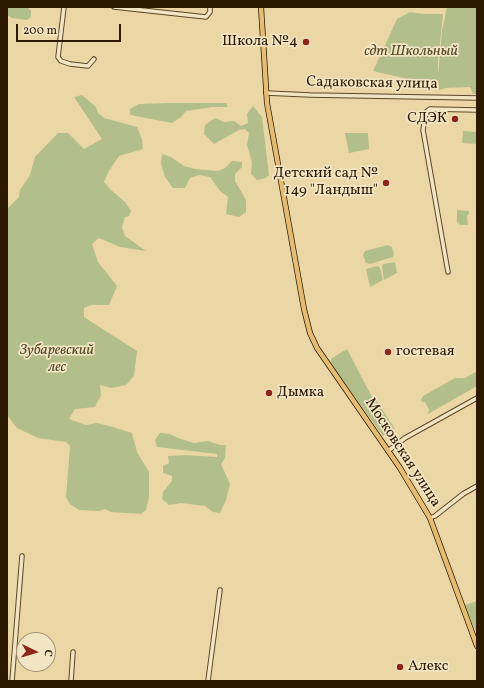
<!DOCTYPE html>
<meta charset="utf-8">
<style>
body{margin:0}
#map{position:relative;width:484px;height:688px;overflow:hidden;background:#ebd7a5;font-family:Vollkorn,serif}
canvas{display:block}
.frame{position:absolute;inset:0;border:8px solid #2d1900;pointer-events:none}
.north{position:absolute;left:16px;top:632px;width:40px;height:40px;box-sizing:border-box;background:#f2e5c4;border:1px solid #a39376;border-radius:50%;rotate:95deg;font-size:11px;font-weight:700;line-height:16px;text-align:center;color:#2d1900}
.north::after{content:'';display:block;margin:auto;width:14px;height:18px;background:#8f2418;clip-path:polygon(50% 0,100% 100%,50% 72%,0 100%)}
.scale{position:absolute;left:16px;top:24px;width:105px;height:18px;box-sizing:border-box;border:2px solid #2d1900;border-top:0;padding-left:5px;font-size:12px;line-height:14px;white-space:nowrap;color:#2d1900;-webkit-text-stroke:3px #f2e5c4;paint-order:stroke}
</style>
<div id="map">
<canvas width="484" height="688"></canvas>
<div class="frame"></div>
<div class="north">С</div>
<div class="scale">200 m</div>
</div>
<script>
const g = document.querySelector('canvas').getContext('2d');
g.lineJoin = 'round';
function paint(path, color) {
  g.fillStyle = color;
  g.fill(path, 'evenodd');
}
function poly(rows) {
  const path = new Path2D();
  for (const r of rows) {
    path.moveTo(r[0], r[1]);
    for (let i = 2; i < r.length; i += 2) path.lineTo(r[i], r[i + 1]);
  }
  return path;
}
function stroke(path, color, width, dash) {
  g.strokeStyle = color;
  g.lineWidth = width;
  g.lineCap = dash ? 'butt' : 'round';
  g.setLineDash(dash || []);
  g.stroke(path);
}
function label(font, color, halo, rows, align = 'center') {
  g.font = font + ' Vollkorn,serif';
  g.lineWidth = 3.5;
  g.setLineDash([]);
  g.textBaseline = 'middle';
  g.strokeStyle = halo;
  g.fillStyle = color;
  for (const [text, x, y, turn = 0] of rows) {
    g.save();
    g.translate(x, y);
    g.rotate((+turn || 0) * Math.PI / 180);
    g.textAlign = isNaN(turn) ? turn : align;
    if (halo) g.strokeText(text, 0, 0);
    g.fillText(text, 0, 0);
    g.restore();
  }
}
const green = poly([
 [7,7,27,7,31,11,31,17,27,20,12,18,7,15],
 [447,7,477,7,477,94,473,94,470,87,446,88,439,90,438,76,438,86,373,71,397,19,410,12,423,14,443,14,438,62,438,75,442,31],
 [82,95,96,107,98,113,104,118,137,127,142,139,143,149,119,156,109,171,104,182,110,189,125,202,131,211,129,216,125,217,122,227,125,236,146,251,120,247,99,238,92,244,98,262,117,286,109,305,91,305,84,308,84,317,137,351,134,376,126,385,111,388,100,385,101,395,95,407,75,409,69,419,86,425,97,423,113,427,132,433,137,452,149,472,149,497,146,510,141,514,111,512,105,509,99,511,79,510,70,504,66,497,70,446,66,442,38,438,17,428,7,415,7,209,19,197,20,190,30,175,35,157,58,133,68,133,84,149,102,139,74,97],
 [168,103,226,103,228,107,212,107,186,111,181,117,172,123,130,115,130,109,139,104],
 [253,106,262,117,269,175,266,178,257,180,251,174,252,162,247,145,249,133,245,129,239,130,214,144,204,134,205,125,215,118,224,122,234,121,241,126,248,123,247,114],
 [463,131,477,132,477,144,462,143],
 [345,133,368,133,369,149,349,153],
 [162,154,171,157,184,166,195,169,218,171,225,168,232,161,242,162,242,167,235,174,235,181,246,200,246,212,239,217,226,214,228,197,220,191,210,177,199,175,190,178,185,188,173,188,165,177,161,164],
 [457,210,469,211,469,214,467,215,468,225,460,225,457,222],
 [388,245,392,247,394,254,393,257,370,264,366,263,363,255,365,251],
 [395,262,397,273,384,280,382,267,383,264],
 [378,266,380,268,383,280,370,287,366,269],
 [347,349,373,399,375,398,395,429,383,436,330,363,332,358],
 [477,371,477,386,428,414,429,410,425,402,422,402,421,400,423,396,455,378,465,378],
 [160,433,170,434,178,438,194,443,208,441,220,445,226,445,225,458,221,464,230,484,226,500,220,513,213,512,205,506,181,503,169,505,162,499,163,492,172,481,172,476,163,473,163,466,169,463,168,456,185,455,217,457,217,454,157,447,155,440],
 [477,601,477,635,465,605]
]);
const minor = poly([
 [64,7,58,57,61,61,70,64,88,66,94,59],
 [114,7,206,17,210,12,210,7],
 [266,93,310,95,477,98],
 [448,272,423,130,426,112,430,109,477,110],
 [388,451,405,438,477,398],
 [430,518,435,516,463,494,477,486],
 [12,681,22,556],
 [71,681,73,652],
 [208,681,220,590]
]);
const major = poly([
 [261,7,267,103,304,309,310,333,317,348,400,468,430,518,477,646]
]);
const markers = [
 [306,42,4,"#8f2418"],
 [455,119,4,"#8f2418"],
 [386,183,4,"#8f2418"],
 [388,352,4,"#8f2418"],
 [269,393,4,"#8f2418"],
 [400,667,4,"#8f2418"]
];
const poiNames = [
 ["Школа №4",298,42],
 ["СДЭК",447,119],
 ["Детский сад №",378,174],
 ["149 \"Ландыш\"",378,191],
 ["гостевая",396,352,"left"],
 ["Дымка",277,393,"left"],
 ["Алекс",408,667,"left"]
];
const parkNames = [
 ["сдт Школьный",411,52],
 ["Зубаревский",57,351],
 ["лес",57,368]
];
const streetNames = [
 ["Садаковская улица",372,84,1],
 ["Московская улица",402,453,57]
];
paint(green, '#b3bf8a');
stroke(minor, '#5c4829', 5.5);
stroke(major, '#2d1900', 6);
stroke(minor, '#f2e5c4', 3.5);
stroke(major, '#e6bc72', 4.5);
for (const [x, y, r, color] of markers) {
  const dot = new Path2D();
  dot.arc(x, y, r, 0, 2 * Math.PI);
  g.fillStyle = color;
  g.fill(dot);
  stroke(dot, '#f2e5c4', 1.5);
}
label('15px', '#2d1900', '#f2e5c4', poiNames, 'right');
label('italic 15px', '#554b29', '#f2e5c4', parkNames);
label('15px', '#2d1900', '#f2e5c4', streetNames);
</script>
